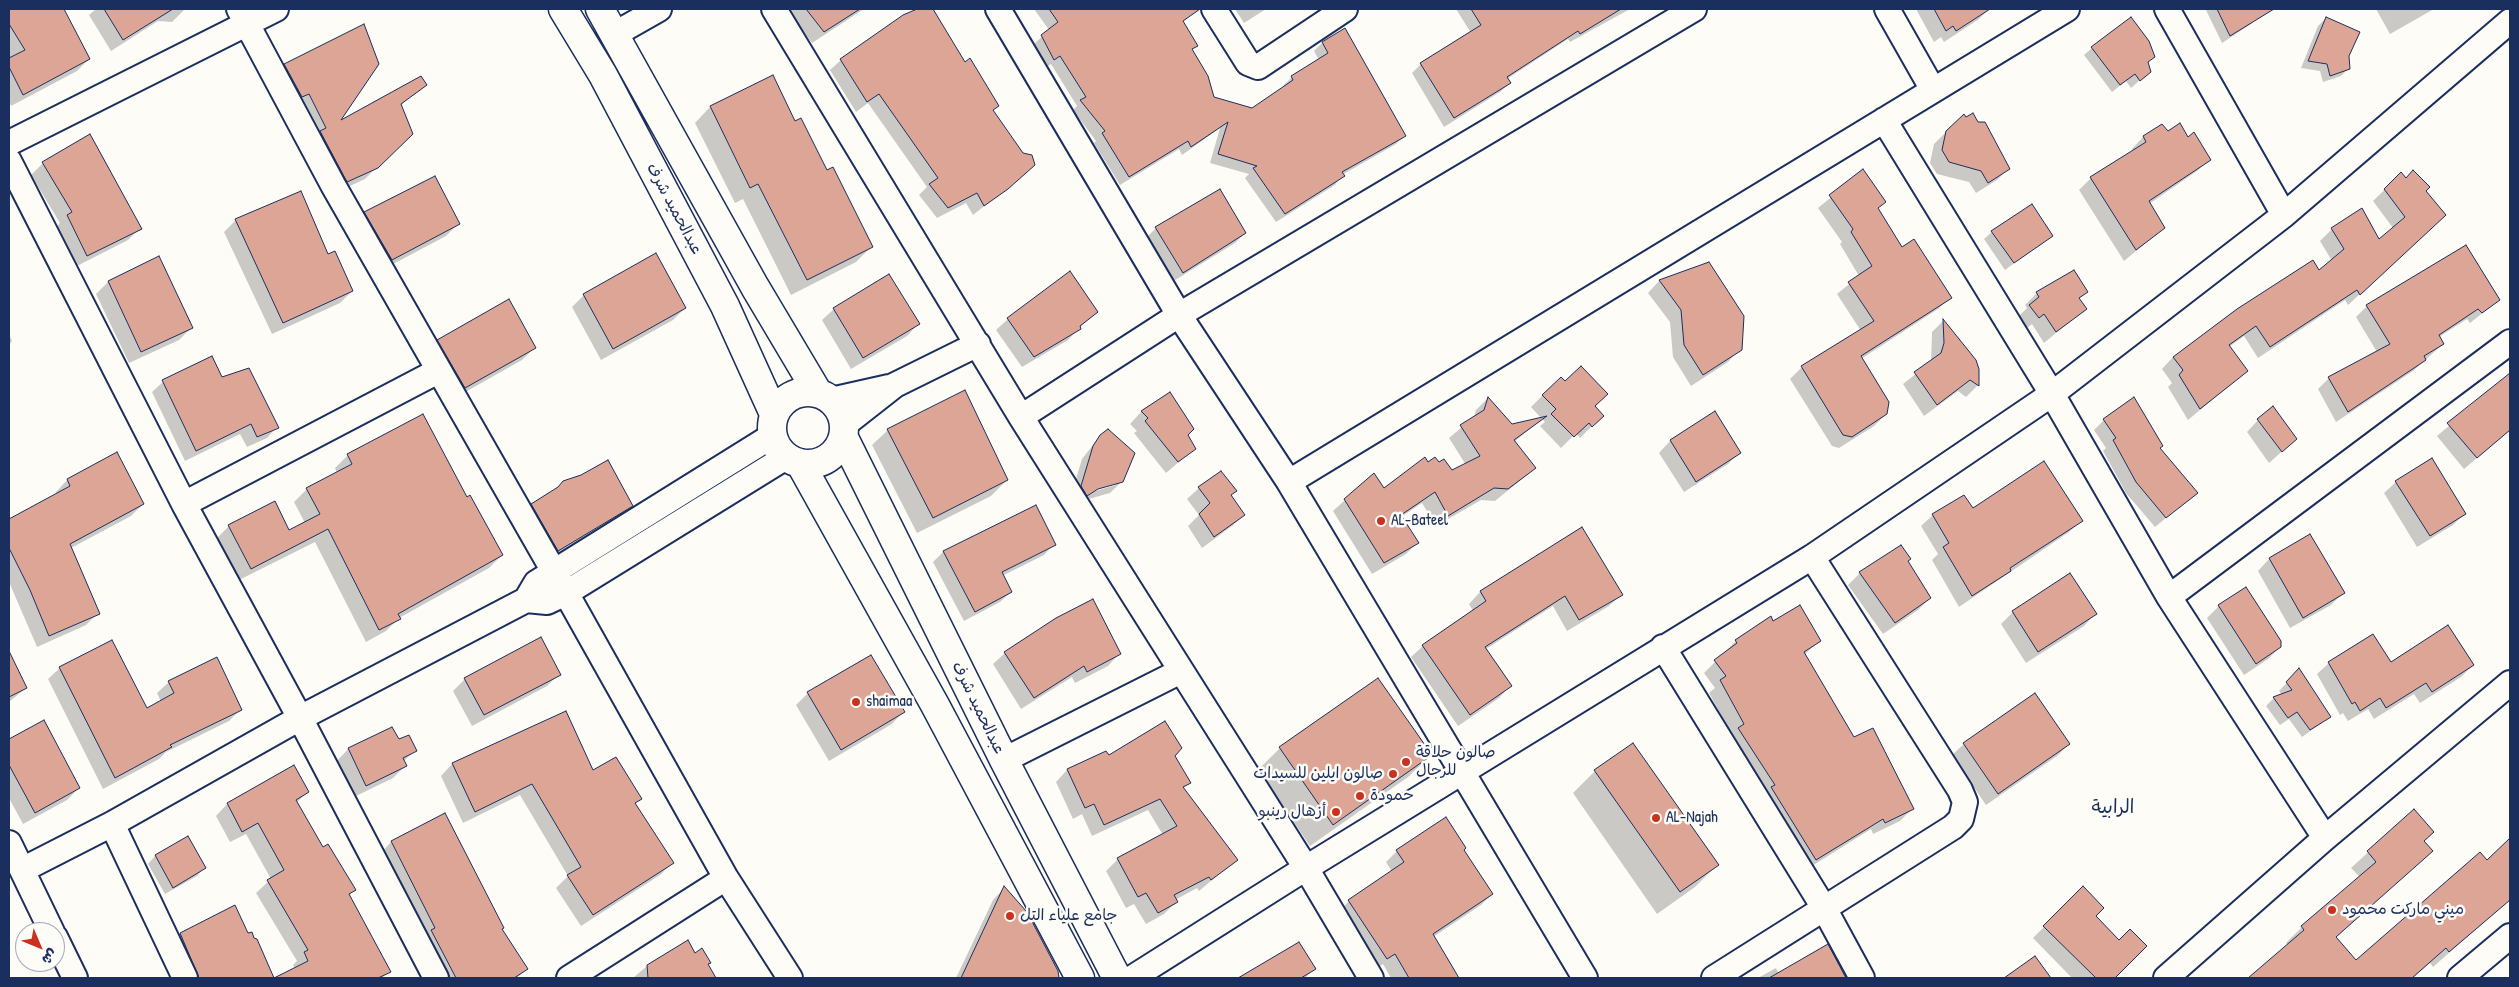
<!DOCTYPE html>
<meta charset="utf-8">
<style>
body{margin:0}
#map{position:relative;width:2519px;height:987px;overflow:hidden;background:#fdfcf7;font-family:"Patrick Hand","Playpen Sans Arabic",sans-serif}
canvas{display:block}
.frame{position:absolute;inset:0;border:10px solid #1b2f5e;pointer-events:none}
.north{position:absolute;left:15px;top:922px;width:50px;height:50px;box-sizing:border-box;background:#fdfcf7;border:1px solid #a3aaba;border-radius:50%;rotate:135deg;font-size:14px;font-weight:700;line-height:20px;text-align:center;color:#1b2f5e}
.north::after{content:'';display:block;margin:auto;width:18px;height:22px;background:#c8321e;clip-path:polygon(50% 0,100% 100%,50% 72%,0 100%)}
</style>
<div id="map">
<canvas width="2519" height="987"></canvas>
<div class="frame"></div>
<div class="north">ش</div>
</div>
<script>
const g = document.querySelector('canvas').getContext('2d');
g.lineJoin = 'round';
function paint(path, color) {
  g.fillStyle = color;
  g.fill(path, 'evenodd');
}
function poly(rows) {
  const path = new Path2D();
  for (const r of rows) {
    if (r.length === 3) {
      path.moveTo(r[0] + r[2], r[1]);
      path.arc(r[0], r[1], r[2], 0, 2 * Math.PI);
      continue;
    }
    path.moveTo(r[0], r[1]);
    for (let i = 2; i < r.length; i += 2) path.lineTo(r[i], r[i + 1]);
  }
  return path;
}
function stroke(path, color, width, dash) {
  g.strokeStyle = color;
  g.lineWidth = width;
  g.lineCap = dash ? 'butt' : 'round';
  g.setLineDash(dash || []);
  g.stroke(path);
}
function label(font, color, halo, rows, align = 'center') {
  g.font = font + ' "Patrick Hand","Playpen Sans Arabic",sans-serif';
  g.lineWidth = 5;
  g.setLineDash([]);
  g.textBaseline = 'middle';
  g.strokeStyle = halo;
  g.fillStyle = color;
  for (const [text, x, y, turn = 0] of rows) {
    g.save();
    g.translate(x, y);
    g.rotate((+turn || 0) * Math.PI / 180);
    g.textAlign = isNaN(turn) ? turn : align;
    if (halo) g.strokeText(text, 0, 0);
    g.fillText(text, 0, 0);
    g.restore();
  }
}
const shadow = poly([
 [9,9,63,9,89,59,77,71,11,106,9,101,9,60,11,59,9,55],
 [96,9,183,9,184,10,172,22,158,21,111,51,89,15],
 [786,9,864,9,812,43],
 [920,9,931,9,965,63,998,105,992,111,1022,176,973,215,966,203,937,218,919,195,927,187,868,103,856,112,830,70,841,60,904,16],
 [1034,9,1187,9,1190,15,1182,23,1196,46,1191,51,1213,98,1253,110,1284,88,1283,86,1292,77,1319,60,1314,51,1322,43,1405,135,1396,144,1342,175,1335,185,1276,222,1245,178,1249,174,1210,163,1220,128,1182,155,1179,149,1120,185,1094,143,1096,141,1073,110,1077,106,1051,64,1045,68,1033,45,1049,30],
 [1235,9,1266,9,1244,23],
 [1456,9,1630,9,1570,42,1568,39,1507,79,1510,83,1500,92,1444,127,1412,73,1421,64,1471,33],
 [1916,9,1989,9,1979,19,1944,42,1941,37,1934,42],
 [2208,9,2255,9,2259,17,2251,24,2222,43,2206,10],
 [2376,9,2434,9,2390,34],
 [2326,18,2348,56,2349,68,2341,76,2323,82,2320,71,2301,68,2318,26],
 [2092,48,2153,57,2147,63,2149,72,2131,88,2126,81,2112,92,2084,55],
 [285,65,337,123,425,85,400,106,411,133,365,179,335,193,273,77],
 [772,76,795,122,872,246,856,262,791,295,743,199,735,203,695,123,710,107],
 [2161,126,2167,133,2188,139,2209,160,2197,171,2149,204,2164,228,2124,261,2079,190,2091,178,2133,151,2132,149,2143,137],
 [1946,132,2009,168,1997,180,1976,193,1969,182,1937,174,1930,163,1934,144],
 [43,163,140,228,128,240,75,267,56,228,60,223,31,175],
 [1863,171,1877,208,1902,249,1950,298,1938,309,1861,359,1886,414,1874,426,1839,448,1832,446,1790,379,1802,367,1861,331,1837,294,1859,276,1840,244,1842,242,1818,208],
 [2401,174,2424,191,2433,227,2348,305,2345,300,2258,358,2244,336,2229,347,2247,371,2188,420,2168,387,2172,383,2162,369,2173,357,2319,272,2332,261,2320,241,2332,229,2378,241,2393,228,2373,201],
 [365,213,458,224,446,236,380,271,353,225],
 [236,220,328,256,352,291,340,303,272,334,224,232],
 [1156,228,1245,233,1235,243,1172,282,1146,238],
 [1992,232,2052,236,2005,270,1984,239],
 [159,258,191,328,179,340,129,363,96,294,108,282],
 [1709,264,1740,349,1728,362,1691,386,1673,357,1670,322,1648,293,1659,281],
 [2074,272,2086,292,2079,299,2085,309,2044,343,2032,324,2026,329,2018,317,2027,308,2025,305,2037,293],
 [584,295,685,308,673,320,601,360,572,307],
 [2499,300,2470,323,2467,319,2439,337,2443,344,2413,371,2336,422,2318,389,2329,378,2377,352,2356,317,2367,306],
 [834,309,918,324,907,336,851,369,822,320],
 [1096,311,1068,340,1022,367,996,330,1008,319],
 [1943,321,1978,370,1978,385,1966,397,1958,391,1924,416,1903,384,1931,362,1932,332],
 [9,334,12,341,9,345],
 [438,341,534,348,522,360,453,399,426,353],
 [2510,375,2510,430,2464,469,2437,436],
 [222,379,277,427,267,438,247,447,240,434,185,461,152,392,163,382],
 [1170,393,1187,435,1194,449,1166,473,1134,433,1137,431,1130,424,1141,412],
 [1543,395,1594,407,1602,416,1580,438,1576,433,1561,448,1540,426,1545,422,1542,419,1514,442,1534,468,1522,479,1495,501,1481,500,1436,526,1422,503,1401,517,1417,543,1406,554,1372,574,1333,511,1345,500,1383,490,1428,464,1439,463,1452,472,1466,465,1449,438,1474,417,1476,410,1488,398,1511,426,1542,419,1531,407],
 [1714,413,1740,452,1728,464,1684,492,1659,453,1670,441],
 [2104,420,2159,448,2196,493,2155,527,2126,493,2103,451,2106,448,2094,430],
 [2258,420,2296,439,2269,463,2247,432],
 [888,430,1007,480,991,496,917,533,872,445],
 [1100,436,1122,481,1110,493,1085,500,1070,499,1082,459],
 [1116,483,1116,485,1092,492,1091,489],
 [116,454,143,504,131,516,71,548,98,613,86,625,37,647,9,582,9,520,57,495,56,492,67,480],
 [348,455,467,499,502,555,489,568,399,618,386,631,366,642,315,542,237,581,216,539,229,526,288,531,305,523,294,502,307,489,337,473,335,468],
 [1221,473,1235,491,1230,496,1244,515,1232,526,1202,548,1188,526,1199,515,1187,499,1199,488],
 [2396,482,2465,513,2453,525,2417,547,2384,493],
 [532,505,631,506,619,518,546,562,520,517],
 [1035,506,1054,544,1044,555,1002,576,1011,592,1000,602,964,621,933,562,943,552],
 [1972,510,2081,521,2069,532,1959,607,1932,560,1938,554,1921,526,1933,515],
 [1582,529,1621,595,1609,606,1567,631,1553,606,1486,649,1510,686,1499,698,1458,726,1411,657,1423,646,1473,611,1469,604,1480,592],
 [2310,536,2343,593,2331,605,2290,628,2258,571,2269,559],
 [1906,562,1930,598,1918,610,1883,634,1848,585,1860,573],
 [2070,575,2095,614,2084,626,2026,663,2001,624,2013,612],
 [2245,589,2280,647,2268,659,2244,675,2207,618,2219,606],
 [1771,618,1773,622,1819,641,1804,655,1854,739,1912,809,1900,821,1873,834,1871,829,1804,871,1727,740,1732,735,1709,693,1715,688,1704,673,1736,641],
 [1005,653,1119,654,1108,666,1075,683,1072,677,1021,709,993,664],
 [9,654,26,688,9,702],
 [2329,663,2390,664,2473,665,2461,677,2420,703,2414,694,2374,719,2368,709,2348,721,2343,713,2340,715,2317,674],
 [60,668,146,710,161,702,157,693,169,682,240,710,229,721,166,752,159,759,103,789,48,679],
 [2299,670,2330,717,2302,737,2289,719,2280,725,2266,706,2274,698,2282,695,2279,691],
 [559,674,547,686,472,726,453,691,465,679],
 [808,693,903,712,892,724,829,761,796,705],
 [565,712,593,772,640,798,634,804,672,863,660,875,581,926,556,888,568,876,520,795,463,823,441,776,452,764],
 [43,722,79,788,67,800,23,824,9,798,9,740],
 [392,728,398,741,415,750,403,762,405,766,393,778,354,797,337,761,348,749],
 [1964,744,2069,744,2057,756,1986,805,1952,755],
 [1280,748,1431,755,1408,777,1310,846,1258,770],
 [1106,752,1108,757,1173,756,1189,782,1183,789,1236,860,1199,891,1197,888,1175,900,1176,902,1164,914,1146,924,1134,904,1126,908,1106,871,1118,859,1163,835,1148,810,1092,836,1082,814,1073,819,1056,782,1067,770],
 [294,767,308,792,296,803,322,849,354,890,349,896,389,972,382,978,300,978,293,965,297,961,256,893,271,879,246,834,230,842,216,816,227,804],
 [1595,771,1717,865,1695,887,1657,914,1573,793],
 [2413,811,2423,842,2431,851,2335,938,2355,961,2487,862,2510,840,2510,899,2433,967,2430,963,2413,978,2250,978,2288,945,2286,943,2302,927,2360,877,2351,868],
 [445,815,500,929,526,969,517,978,438,978,380,854,391,842],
 [187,838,204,868,197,876,165,894,148,864,155,856],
 [1463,850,1492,894,1481,905,1433,937,1458,978,1391,978,1383,964,1376,969,1338,912,1349,901,1392,872,1386,862,1397,851],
 [1004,888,1057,971,1058,978,956,978,993,900],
 [2083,888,2095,916,2119,942,2146,946,2113,978,2072,978,2033,938],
 [180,934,247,934,256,940,273,978,183,978,168,945],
 [1827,945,1845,978,1758,978,1776,968,1779,974],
 [695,955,707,965,714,978,633,978,647,966],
 [1314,969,1305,978,1244,978,1249,973]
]);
const building = poly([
 [9,9,64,9,90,59,23,95,9,67,9,58,25,50,9,24,9,9],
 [104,9,173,9,123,40,104,9],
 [806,9,860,9,824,32,806,9],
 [917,9,933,9,965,62,970,58,999,106,993,110,1023,153,1032,155,1035,165,1008,189,984,206,977,193,948,208,929,184,938,178,879,94,867,102,840,59,903,15,917,9],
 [1049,9,1200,9,1183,21,1198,46,1192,49,1208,76,1214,97,1252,108,1293,80,1291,76,1328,53,1322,42,1345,28,1406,136,1342,172,1345,176,1285,214,1253,168,1257,166,1218,154,1228,122,1191,147,1188,141,1129,177,1102,133,1105,131,1080,100,1086,97,1060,56,1054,60,1041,35,1058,22,1049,9],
 [1471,9,1621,9,1580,34,1578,31,1507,77,1511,83,1454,118,1420,63,1481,25,1471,9],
 [1934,9,1990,9,1956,31,1953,26,1946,31,1934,9],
 [2217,9,2274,9,2230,36,2217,9],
 [2131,17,2149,41,2155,57,2148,62,2151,72,2140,81,2135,74,2120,85,2091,47,2131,17],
 [2326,17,2360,32,2349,56,2350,69,2330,76,2327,64,2308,61,2326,17],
 [364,24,379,64,341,120,421,76,427,85,401,104,413,134,378,168,347,182,320,131,326,128,309,94,302,97,284,64,364,24],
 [773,75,795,121,801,118,827,170,833,167,873,247,807,280,758,184,750,188,710,106,773,75],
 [1973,113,1978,122,1985,122,2010,169,1988,183,1981,171,1949,162,1942,150,1946,131,1964,114,1966,117,1973,113],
 [2180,123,2188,137,2194,132,2211,160,2149,201,2165,228,2136,250,2090,177,2146,142,2143,136,2162,124,2168,131,2180,123],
 [90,134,142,229,87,256,67,215,72,212,42,162,90,134],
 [1863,169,1886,202,1878,208,1902,247,1914,239,1952,298,1861,356,1889,402,1887,414,1852,437,1843,435,1801,366,1874,321,1848,282,1872,266,1851,232,1853,229,1829,195,1863,169],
 [2413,170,2430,187,2426,191,2446,215,2360,295,2357,290,2270,347,2256,326,2229,345,2248,371,2200,409,2179,375,2183,370,2173,357,2237,309,2313,260,2319,270,2344,249,2331,228,2362,208,2379,239,2405,217,2384,189,2401,172,2406,178,2413,170],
 [435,176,460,224,392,260,364,212,435,176],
 [1220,189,1246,233,1183,273,1155,227,1220,189],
 [301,191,328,254,335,251,353,291,283,323,235,219,301,191],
 [2032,204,2053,236,2014,263,1991,231,2032,204],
 [2466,245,2500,300,2482,313,2478,309,2439,335,2444,344,2424,356,2426,360,2348,412,2328,377,2390,344,2366,305,2466,245],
 [656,253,686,308,613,349,583,294,656,253],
 [159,256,193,328,141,352,108,281,159,256],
 [1709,262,1744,316,1742,350,1703,375,1684,345,1681,310,1659,280,1709,262],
 [2074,270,2088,292,2079,298,2087,309,2056,332,2044,314,2039,318,2029,305,2039,297,2036,292,2074,270],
 [1070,271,1098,312,1080,326,1081,329,1034,357,1007,318,1070,271],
 [889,274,920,324,863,358,833,308,889,274],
 [509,299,536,348,465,388,437,340,509,299],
 [1943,319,1976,360,1979,369,1979,386,1970,380,1937,405,1914,372,1941,353,1944,343,1943,319],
 [212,356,222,377,249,368,279,428,257,437,251,424,196,451,162,380,212,356],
 [1581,366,1608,394,1595,406,1604,416,1592,427,1589,423,1574,437,1551,414,1556,409,1542,395,1561,377,1565,381,1581,366],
 [2510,373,2510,430,2477,458,2447,423,2510,373],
 [965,390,1008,480,933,518,887,429,965,390],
 [1170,392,1194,429,1188,435,1196,449,1178,462,1145,421,1148,418,1141,411,1170,392],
 [1488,397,1512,424,1547,416,1514,440,1536,468,1508,489,1494,488,1448,516,1435,492,1401,515,1419,543,1384,563,1344,499,1374,473,1384,488,1425,457,1428,462,1435,457,1439,462,1444,459,1452,470,1480,456,1460,425,1484,410,1488,397],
 [2134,397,2163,446,2160,448,2198,493,2166,518,2136,482,2113,440,2116,438,2103,419,2134,397],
 [2273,406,2297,439,2282,452,2257,419,2273,406],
 [1715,411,1741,453,1696,482,1670,440,1715,411],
 [423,414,467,497,470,495,503,555,398,614,401,619,379,630,328,529,251,569,228,525,275,501,289,530,320,514,306,488,352,464,347,454,423,414],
 [1108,429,1135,453,1123,482,1098,489,1087,496,1081,486,1093,446,1100,435,1108,429],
 [117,452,144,504,70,544,100,614,49,636,30,590,9,548,9,519,70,486,67,479,117,452],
 [2432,458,2466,514,2430,536,2395,481,2432,458],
 [608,460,633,506,558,551,531,504,558,487,563,481,581,475,608,460],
 [2044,461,2083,521,2010,568,2011,571,1972,596,1943,547,1949,543,1932,514,1964,495,1973,508,2044,461],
 [1221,471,1237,491,1231,495,1245,515,1214,537,1199,514,1210,503,1198,487,1221,471],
 [1036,505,1056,545,1002,572,1012,592,975,612,943,551,1036,505],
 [1582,527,1623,595,1579,620,1565,596,1485,647,1512,686,1470,715,1422,645,1486,601,1480,591,1582,527],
 [2310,534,2345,593,2303,618,2269,558,2310,534],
 [1901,545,1911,559,1908,561,1931,598,1895,623,1859,572,1901,545],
 [2070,573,2097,614,2038,652,2012,611,2070,573],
 [2246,587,2281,641,2281,647,2256,664,2218,605,2246,587],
 [1093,599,1121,654,1087,672,1084,666,1034,698,1004,652,1056,618,1093,599],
 [1800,605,1821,641,1804,652,1854,737,1873,728,1914,809,1885,823,1883,819,1816,860,1771,787,1775,785,1738,728,1744,724,1720,680,1726,676,1714,660,1737,643,1735,640,1771,616,1773,621,1800,605],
 [2448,625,2474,665,2432,692,2426,683,2386,708,2380,698,2360,711,2355,702,2352,704,2328,662,2373,634,2391,662,2448,625],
 [541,637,561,675,484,715,464,678,541,637],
 [112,640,147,708,174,693,168,681,217,657,242,710,170,745,172,747,115,778,59,667,112,640],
 [9,651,27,688,9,697,9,651],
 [871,655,905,712,841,750,807,692,871,655],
 [2299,668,2331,717,2310,730,2297,712,2288,718,2273,697,2292,690,2286,682,2299,668],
 [1378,678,1432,755,1333,825,1279,747,1378,678],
 [2035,693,2070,744,1998,794,1963,743,2035,693],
 [566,711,593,770,616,757,642,799,635,803,674,863,593,915,567,875,581,867,532,784,475,812,452,763,566,711],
 [44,720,80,788,35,813,9,765,9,739,44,720],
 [1165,721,1182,748,1175,756,1191,783,1183,787,1238,860,1211,880,1209,877,1174,895,1178,902,1158,913,1146,893,1138,897,1117,858,1177,826,1160,799,1104,825,1094,804,1085,808,1067,769,1106,751,1109,755,1165,721],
 [392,727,399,739,409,735,417,751,403,758,407,766,366,786,348,748,392,727],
 [1633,743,1719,865,1680,892,1594,770,1633,743],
 [294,765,309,792,296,800,323,847,328,844,356,890,349,894,391,972,378,978,199,978,180,933,235,905,248,933,252,932,254,938,257,939,274,978,308,961,304,952,308,950,267,880,284,870,258,823,242,832,227,803,294,765],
 [2414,809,2434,832,2424,841,2433,851,2336,937,2356,960,2480,852,2487,860,2510,838,2510,900,2449,952,2446,948,2412,978,2248,978,2304,930,2301,926,2376,862,2367,851,2414,809],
 [445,813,504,928,502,929,528,969,514,978,456,978,431,930,435,928,391,841,445,813],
 [1446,817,1466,848,1464,850,1493,894,1433,934,1459,978,1409,978,1395,954,1387,959,1348,900,1404,862,1396,850,1446,817],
 [188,836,206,868,173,888,155,855,188,836],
 [1004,886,1027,912,1058,971,1059,978,961,978,1004,886],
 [2083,886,2104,908,2096,916,2119,940,2130,929,2147,946,2115,978,2096,978,2043,926,2083,886],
 [688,940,695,953,702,948,711,963,708,964,716,978,648,978,647,965,688,940],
 [1299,942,1316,969,1301,978,1238,978,1299,942],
 [1828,944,1846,978,1769,978,1828,944],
 [2035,956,2051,978,2004,978,2035,956]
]);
const minor = poly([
 [239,9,333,185,561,584,726,878,790,978],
 [774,9,1021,417,1306,868,1371,978],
 [998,9,1179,315,1289,482,1585,978],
 [1214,9,1248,63,1258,67,1345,9],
 [1887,9,1933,90],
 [2167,9,2284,215],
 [615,34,659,9],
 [1884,120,2052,394,2169,597,2325,838],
 [9,143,276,9],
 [9,161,184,504,300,718,436,978],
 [831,400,889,387],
 [1021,417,1179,315,1694,9],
 [844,425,895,385,978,344],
 [1289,482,2067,9],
 [184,504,438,371],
 [2169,597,2510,342],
 [526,600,547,602,566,593,786,457],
 [1663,647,1824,908,1862,978],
 [1004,760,1181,671],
 [112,824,185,978],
 [9,843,52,932],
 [22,870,112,824,300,718,526,600,536,583,772,436],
 [55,937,75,978],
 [569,978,726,878],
 [1132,978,1306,868,1812,557,2052,394,2284,215,2510,21],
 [1714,978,1953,827,1961,819,1965,802,1960,790,1812,557],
 [2166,978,2325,838,2510,683],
 [2460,978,2510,936]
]);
const major = poly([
 [563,9,603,75,725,306,774,414],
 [600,9,755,287,818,393],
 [808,428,36],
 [843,436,1004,760,1117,978],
 [800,463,935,705,1080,978]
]);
const markers = [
 [1381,521,5,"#c8321e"],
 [856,702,5,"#c8321e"],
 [1406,762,5,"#c8321e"],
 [1393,774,5,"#c8321e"],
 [1360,796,5,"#c8321e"],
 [1336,812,5,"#c8321e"],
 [1656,818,5,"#c8321e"],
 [2332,910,5,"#c8321e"],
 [1010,916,5,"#c8321e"]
];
const streetNames = [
 ["عبدالحميد شرف",674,209,62],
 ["عبدالحميد شرف",978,708,64]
];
const poiNames = [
 ["AL-Bateel",1391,521],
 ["shaimaa",866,702],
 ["صالون حلاقة",1416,753],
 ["للرجال",1416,771],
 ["صالون ايلين للسيدات",1383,774,"right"],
 ["حمودة",1370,796],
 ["أزهال رينبو",1326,812,"right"],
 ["AL-Najah",1666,818],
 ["ميني ماركت محمود",2342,910],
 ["جامع علياء التل",1020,916]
];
const quarterNames = [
 ["الرابية",2113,808]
];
paint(shadow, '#0003');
paint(building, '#dca596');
stroke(building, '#1b2f5e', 1);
stroke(minor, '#1b2f5e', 28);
stroke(major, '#1b2f5e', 31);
stroke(minor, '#fdfcf7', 24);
stroke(major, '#fdfcf7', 28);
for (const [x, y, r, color] of markers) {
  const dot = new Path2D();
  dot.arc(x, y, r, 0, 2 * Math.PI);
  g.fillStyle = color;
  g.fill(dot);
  stroke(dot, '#fdfcf7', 2);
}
label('16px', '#1b2f5e', '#fdfcf7', streetNames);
label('16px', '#1b2f5e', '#fdfcf7', poiNames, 'left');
label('19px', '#1b2f5e', '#fdfcf7', quarterNames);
</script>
